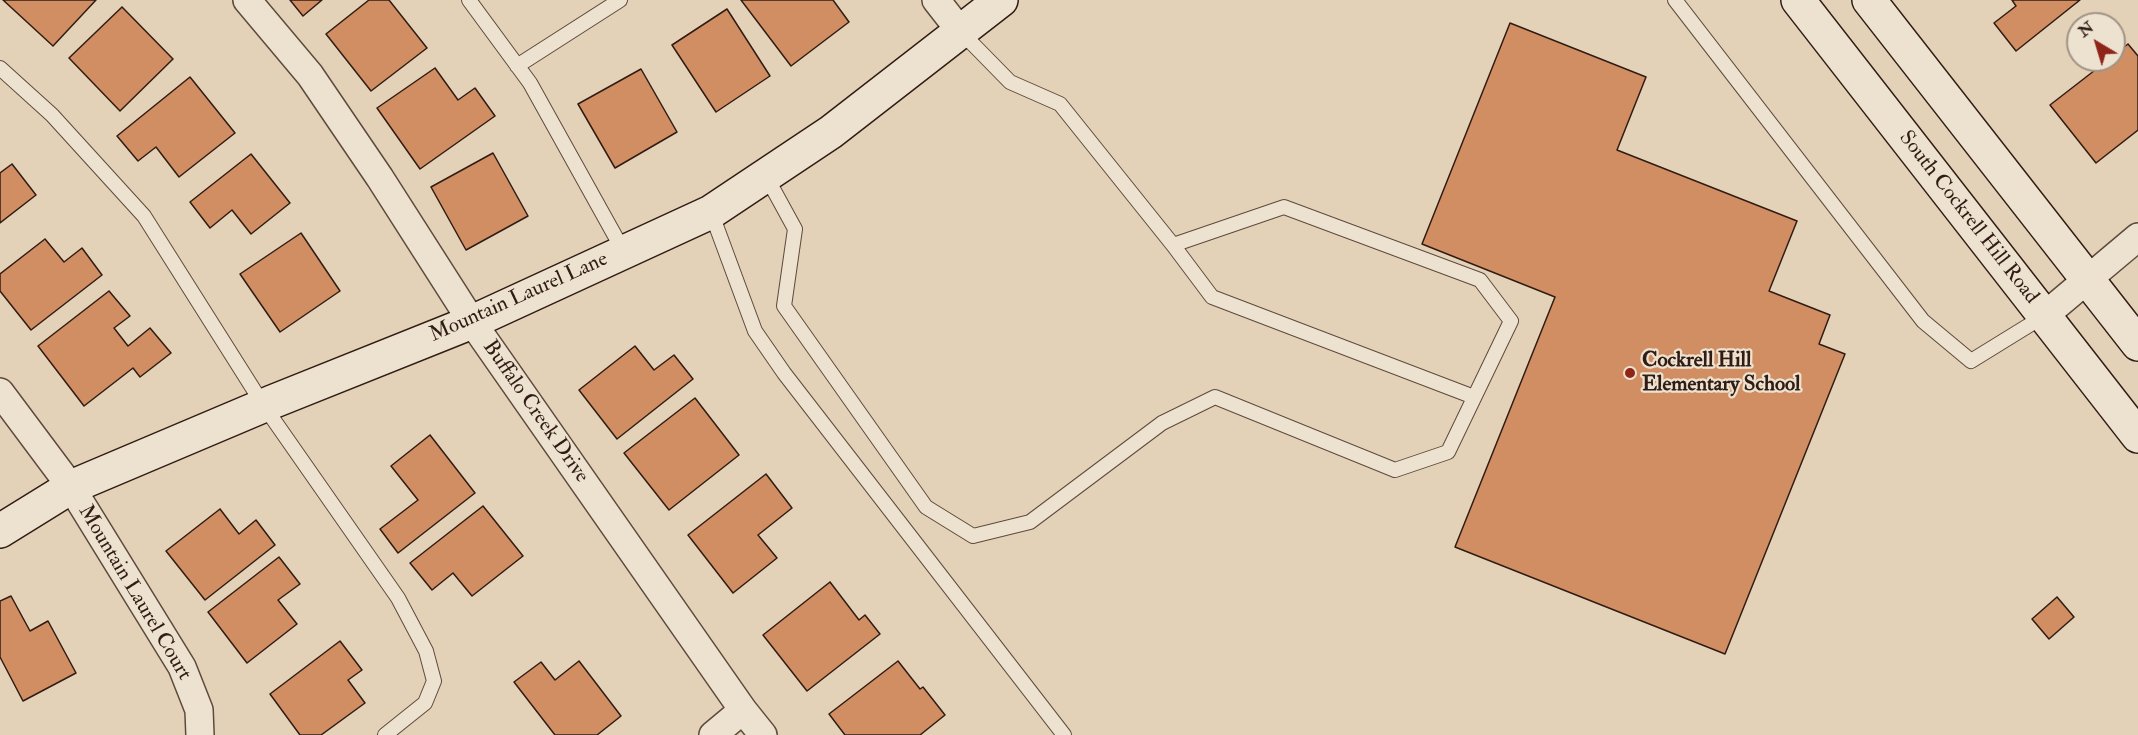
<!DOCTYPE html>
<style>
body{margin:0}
#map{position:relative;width:2138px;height:735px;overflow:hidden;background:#e3d2b7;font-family:"IM FELL Double Pica",serif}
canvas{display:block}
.north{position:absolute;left:2066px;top:12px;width:60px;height:60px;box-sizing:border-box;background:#ede2d0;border:2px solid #a19385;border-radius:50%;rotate:322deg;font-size:16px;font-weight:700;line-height:24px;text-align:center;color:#301c14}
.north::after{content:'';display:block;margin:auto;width:21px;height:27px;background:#8f2418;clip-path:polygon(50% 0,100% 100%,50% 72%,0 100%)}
</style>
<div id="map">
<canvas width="2138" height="735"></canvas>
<div class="north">N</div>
</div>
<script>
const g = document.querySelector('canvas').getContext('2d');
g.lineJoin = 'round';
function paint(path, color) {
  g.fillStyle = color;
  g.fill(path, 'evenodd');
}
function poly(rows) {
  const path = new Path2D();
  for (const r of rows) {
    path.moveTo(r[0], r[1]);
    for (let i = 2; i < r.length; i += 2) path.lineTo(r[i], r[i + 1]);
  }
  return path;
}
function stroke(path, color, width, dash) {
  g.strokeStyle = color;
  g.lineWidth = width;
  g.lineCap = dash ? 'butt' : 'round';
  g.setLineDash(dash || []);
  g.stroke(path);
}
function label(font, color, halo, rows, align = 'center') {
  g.font = font + ' "IM FELL Double Pica",serif';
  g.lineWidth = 4.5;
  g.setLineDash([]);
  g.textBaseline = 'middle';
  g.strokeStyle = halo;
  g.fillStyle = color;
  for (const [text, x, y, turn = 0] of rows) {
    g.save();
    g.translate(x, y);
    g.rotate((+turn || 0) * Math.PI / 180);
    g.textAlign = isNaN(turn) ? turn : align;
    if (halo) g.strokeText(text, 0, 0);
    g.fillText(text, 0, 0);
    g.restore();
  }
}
const building = poly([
 [3,0,96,0,53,46,3,0],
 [290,0,322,0,303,16,290,0],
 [369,0,389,0,427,48,371,91,326,34,369,0],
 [741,0,833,0,849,22,791,66,741,0],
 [2012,0,2080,0,2016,51,1994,23,2016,6,2012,0],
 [122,7,173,59,120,111,69,58,122,7],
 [727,9,770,76,716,112,672,45,727,9],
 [1510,23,1646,77,1617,150,1797,221,1769,291,1830,315,1819,344,1845,354,1725,654,1455,547,1555,297,1422,244,1510,23],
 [2128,44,2138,56,2138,130,2096,163,2050,105,2108,60,2114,60,2114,55,2128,44],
 [435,68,458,100,475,88,495,116,420,169,377,108,435,68],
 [641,69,677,132,615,168,578,104,641,69],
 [190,77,235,133,179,177,156,147,138,161,117,136,190,77],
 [493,153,528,216,466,250,431,187,493,153],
 [251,154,290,203,251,234,232,210,210,228,190,202,251,154],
 [12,164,36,195,0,223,0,173,12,164],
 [301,233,340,291,280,332,240,274,301,233],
 [45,239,64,262,82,248,102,275,31,330,0,291,0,274,45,239],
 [109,291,130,316,114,328,128,346,150,328,171,353,140,377,133,368,84,406,38,346,109,291],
 [635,346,654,370,674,355,693,379,617,439,579,390,635,346],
 [695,398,739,455,669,510,624,453,695,398],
 [430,435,475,493,398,553,380,529,418,500,391,466,430,435],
 [766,474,792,508,758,535,777,558,733,593,688,535,766,474],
 [483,506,523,556,472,596,453,573,432,590,410,563,483,506],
 [220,509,239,534,256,520,275,545,205,600,166,551,220,509],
 [279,557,300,584,278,600,297,624,247,663,208,612,279,557],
 [830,582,859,620,865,615,880,634,807,691,763,635,830,582],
 [11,596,30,631,48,621,76,673,23,701,0,657,0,601,11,596],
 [2057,597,2074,617,2049,639,2032,619,2057,597],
 [340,641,362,670,348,680,365,703,321,735,300,735,270,694,340,641],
 [579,661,621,716,597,735,555,735,514,682,541,662,555,680,579,661],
 [898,661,920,689,923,687,945,715,920,735,845,735,829,714,898,661]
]);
const lane = poly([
 [469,0,530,83,624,252],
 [1675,0,1923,321,1971,361,2044,316],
 [517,66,620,0],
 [0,68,52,115,144,216,264,406,398,598,426,651,434,681,425,703,385,735],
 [766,176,795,229,784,306,926,507,973,536,1030,522,1162,423,1215,397,1395,470,1448,452,1511,321,1480,280,1284,207,1173,245,1060,104,1010,82,961,32],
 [711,212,755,331,784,373,1064,735],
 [1173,245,1212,297,1474,397]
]);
const street = poly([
 [247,0,310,75,380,178,472,322,743,710,763,735],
 [936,0,961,32],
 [2044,316,2138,237],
 [0,392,71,487,182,667,199,710,200,735],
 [713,735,743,710]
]);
const secondary = poly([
 [1798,0,2138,436],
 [1869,0,2138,344],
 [0,531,71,487,272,402,472,322,711,212,831,132,1001,0]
]);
const markers = [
 [1630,373,6,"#8f2418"]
];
const streetNames = [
 ["South Cockrell Hill Road",1968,218,52],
 ["Mountain Laurel Lane",519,298,-24],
 ["Buffalo Creek Drive",535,412,55],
 ["Mountain Laurel Court",134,593,59]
];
const poiNames = [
 ["Cockrell Hill",1642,361],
 ["Elementary School",1642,385]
];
paint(building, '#d28e63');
stroke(building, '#301c14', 1.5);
stroke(lane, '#5d4a3d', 16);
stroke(street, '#5d4a3d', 30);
stroke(secondary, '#301c14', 36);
stroke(lane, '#ede2d0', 14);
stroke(street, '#ede2d0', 27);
stroke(secondary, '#ede2d0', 33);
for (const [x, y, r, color] of markers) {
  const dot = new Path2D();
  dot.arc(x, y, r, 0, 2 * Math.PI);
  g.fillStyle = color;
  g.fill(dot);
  stroke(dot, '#ede2d0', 2);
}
label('21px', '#301c14', '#ede2d0', streetNames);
label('bold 21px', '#301c14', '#ede2d0', poiNames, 'left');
</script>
